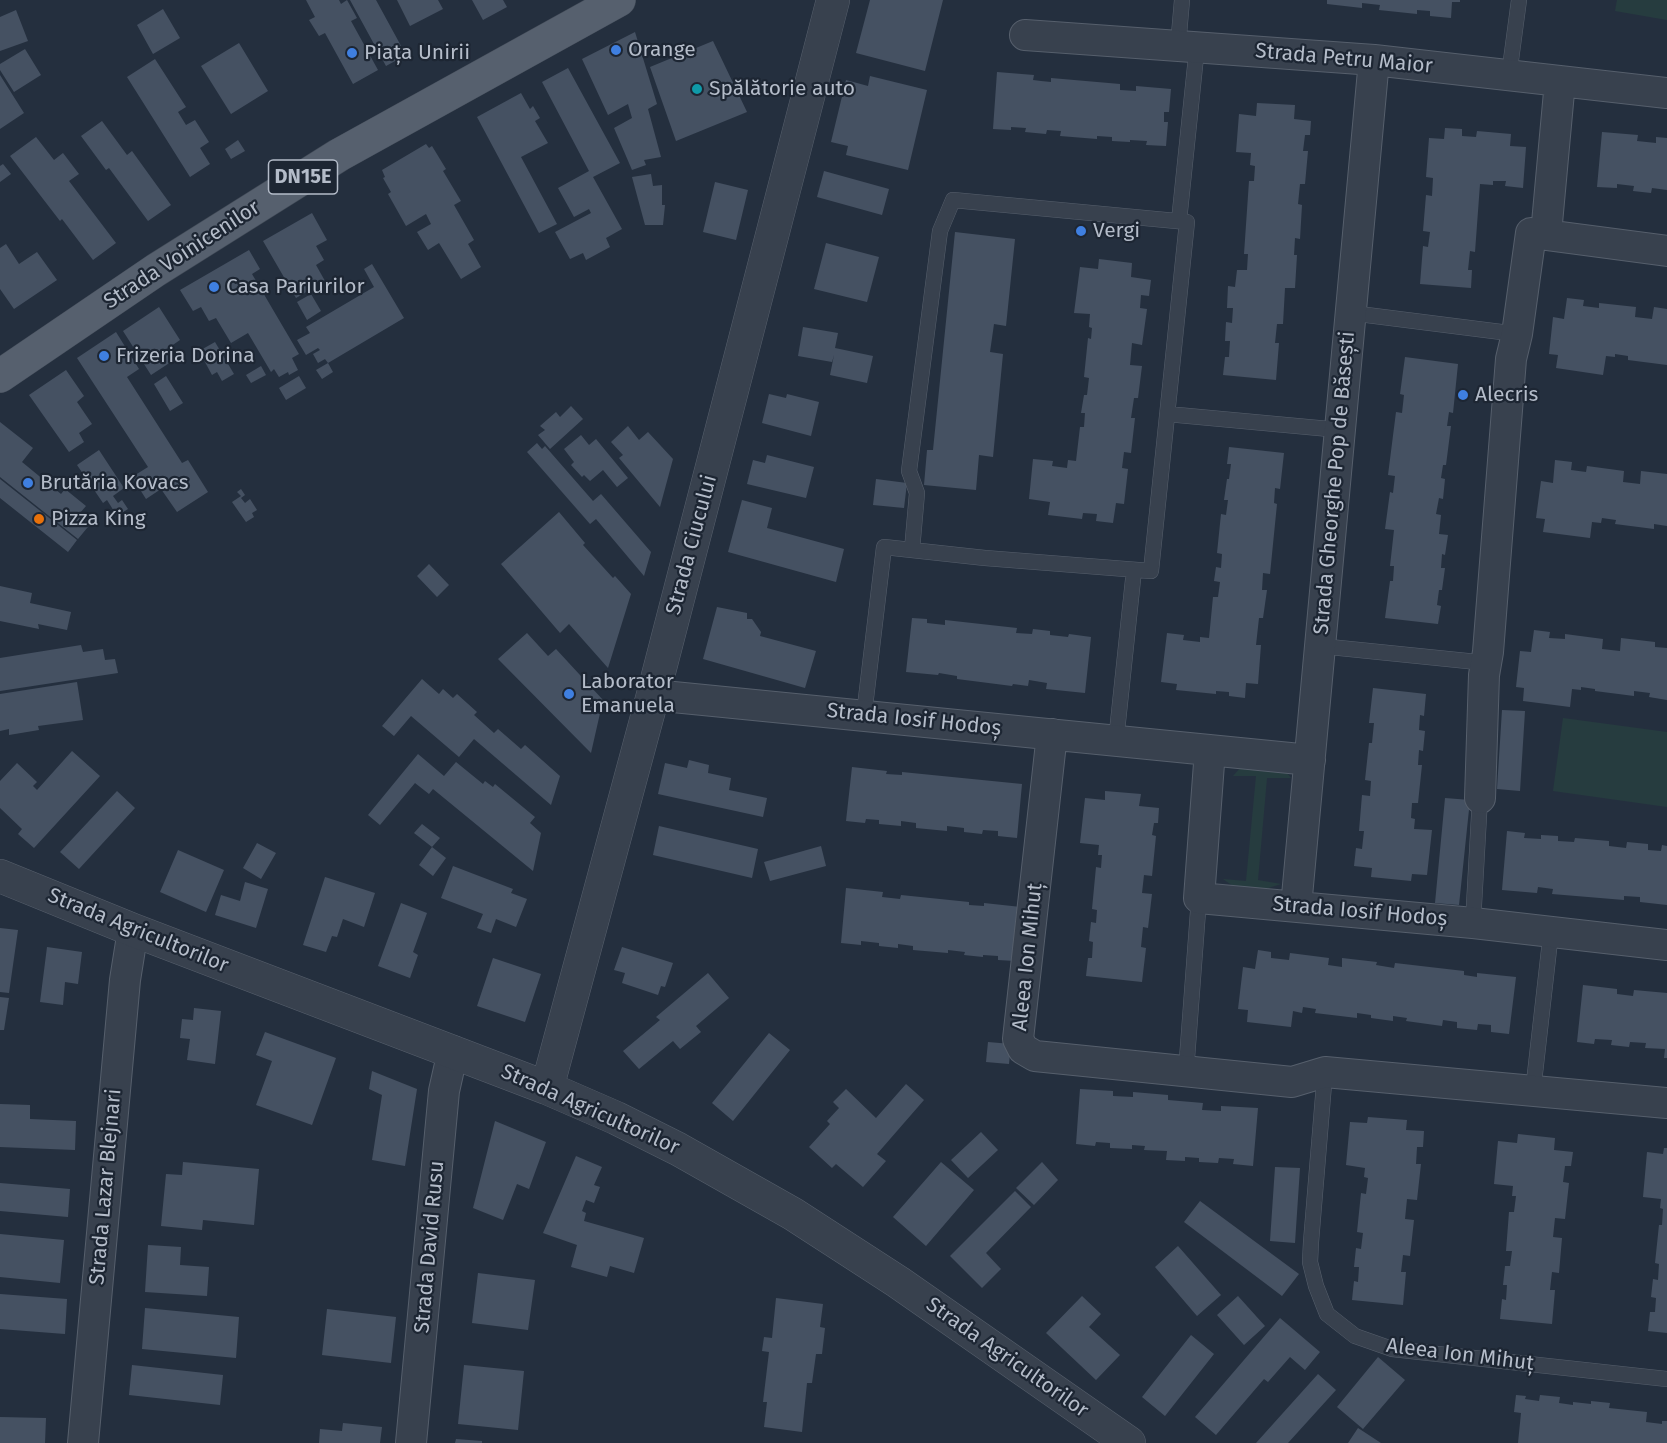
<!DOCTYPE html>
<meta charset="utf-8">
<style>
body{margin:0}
canvas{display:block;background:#242f3e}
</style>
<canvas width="1667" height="1443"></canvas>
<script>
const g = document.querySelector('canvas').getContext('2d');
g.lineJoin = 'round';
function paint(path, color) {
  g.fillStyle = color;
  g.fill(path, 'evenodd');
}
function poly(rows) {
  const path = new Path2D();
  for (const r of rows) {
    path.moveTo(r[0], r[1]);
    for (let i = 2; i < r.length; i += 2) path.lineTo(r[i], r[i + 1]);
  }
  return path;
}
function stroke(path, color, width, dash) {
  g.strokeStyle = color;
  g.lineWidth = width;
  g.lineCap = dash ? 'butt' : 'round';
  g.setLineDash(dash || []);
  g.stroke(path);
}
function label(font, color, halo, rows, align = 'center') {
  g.font = font + ' "Fira Sans",sans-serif';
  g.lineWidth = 4.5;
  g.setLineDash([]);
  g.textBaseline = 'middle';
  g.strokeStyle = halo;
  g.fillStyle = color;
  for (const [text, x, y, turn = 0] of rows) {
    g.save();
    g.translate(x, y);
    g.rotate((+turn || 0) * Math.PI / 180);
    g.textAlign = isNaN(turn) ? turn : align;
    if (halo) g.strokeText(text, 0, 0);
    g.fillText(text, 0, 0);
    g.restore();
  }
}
const green = poly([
 [1617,0,1667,0,1667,20,1615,11],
 [1563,718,1667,732,1667,807,1553,791],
 [1241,767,1284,769,1291,778,1267,778,1258,880,1281,884,1265,889,1233,886,1223,879,1246,881,1256,776,1233,776]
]);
const building = poly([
 [306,0,339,0,341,4,347,0,357,18,351,21,378,70,353,84,325,33,319,36,309,20,315,17],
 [350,0,376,0,406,55,386,66],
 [397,0,438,0,443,9,410,26],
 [472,0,503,0,507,7,483,20],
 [870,0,943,0,925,71,856,53],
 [1327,0,1460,0,1460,2,1452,2,1451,18,1430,16,1430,11,1417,10,1417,14,1379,10,1380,5,1362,3,1362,8,1327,4],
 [163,9,180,38,153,54,137,25],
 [16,10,28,41,0,51,0,17],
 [635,32,657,104,648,109,661,157,644,160,646,165,632,170,614,128,632,118,628,104,608,115,582,59],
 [713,41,747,112,676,141,650,67],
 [239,43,268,91,231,114,201,66],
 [25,49,41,75,14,92,0,70,0,64],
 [155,59,186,107,178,112,186,125,195,120,209,142,200,148,210,164,190,177,127,77],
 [568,68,620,163,593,177,622,229,606,238,610,247,586,260,583,253,570,259,555,232,591,213,589,209,574,217,558,188,589,171,542,82],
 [997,72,1034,75,1033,80,1041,81,1051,82,1051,78,1120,84,1120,90,1136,91,1136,86,1171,89,1169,112,1164,112,1164,122,1168,122,1166,146,1146,145,1147,141,1130,140,1130,142,1112,141,1112,137,1097,136,1097,139,1060,136,1061,131,1047,130,1046,134,1025,132,1026,128,1011,127,1011,130,993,129],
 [0,75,24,113,0,129],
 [870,76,927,90,908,170,846,155,848,146,831,142,846,80,868,86],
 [521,93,530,109,533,106,540,118,535,121,548,143,521,157,557,224,539,233,477,117],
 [1257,103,1295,105,1294,119,1311,121,1310,135,1305,135,1303,151,1308,151,1305,184,1300,184,1298,204,1302,205,1300,239,1295,238,1294,255,1297,255,1295,288,1285,288,1283,324,1277,324,1275,343,1279,343,1276,380,1223,375,1225,357,1229,357,1230,341,1225,341,1226,322,1232,323,1233,308,1227,308,1228,286,1235,287,1237,270,1247,270,1248,254,1244,254,1249,181,1254,181,1255,166,1250,165,1251,153,1236,152,1239,114,1256,116],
 [102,121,127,155,132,151,171,205,148,221,109,168,106,170,81,136],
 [1445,128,1462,129,1462,136,1476,137,1477,131,1511,134,1510,146,1526,147,1523,188,1505,186,1506,181,1493,181,1493,185,1480,184,1475,252,1470,251,1468,270,1472,270,1471,288,1420,284,1423,246,1428,247,1430,232,1423,231,1426,195,1432,196,1433,178,1426,177,1429,138,1444,139],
 [1602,132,1638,135,1637,141,1656,143,1656,137,1667,138,1667,190,1652,188,1651,193,1633,191,1634,186,1617,184,1617,188,1597,187],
 [36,137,54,160,63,153,79,174,69,181,116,243,93,260,62,219,60,221,10,156],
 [238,140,245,151,231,159,225,149],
 [426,144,429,148,432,146,446,169,443,171,461,201,454,205,474,240,468,244,481,267,461,279,439,243,428,250,417,232,431,224,426,214,406,226,388,194,391,192,383,178,385,177,382,170],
 [3,164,11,174,0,182,0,166],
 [824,171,889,189,882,215,817,197],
 [651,174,653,186,662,185,662,205,665,205,663,225,645,225,632,177],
 [715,182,748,190,736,240,703,232],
 [312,213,327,240,316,246,324,260,316,265,325,281,296,298,263,241],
 [955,232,1015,239,1006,326,994,324,990,352,1003,354,993,457,979,455,976,490,924,485,927,450,933,450],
 [826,243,879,257,867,302,814,289],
 [6,244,19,264,37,252,57,280,14,309,0,289,0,248],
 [249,250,260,269,252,274,299,354,292,358,298,370,289,375,288,372,279,377,274,369,271,372,248,333,231,343,216,318,209,321,201,307,193,311,180,290],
 [1099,259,1132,263,1131,277,1151,280,1149,296,1141,295,1140,308,1147,309,1142,345,1132,343,1130,365,1142,366,1138,398,1134,398,1131,418,1135,418,1131,453,1124,452,1122,468,1128,469,1124,504,1116,503,1113,523,1096,521,1097,514,1083,513,1082,519,1048,515,1050,502,1029,499,1033,459,1053,461,1052,466,1067,468,1068,460,1076,461,1080,427,1084,427,1085,413,1081,413,1084,395,1087,395,1089,378,1084,377,1088,338,1091,339,1092,328,1089,327,1090,314,1074,313,1080,267,1098,269],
 [372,264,404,318,328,363,325,359,318,363,313,354,320,350,318,348,306,355,297,340,310,333,306,327,374,287,364,269],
 [311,294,321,311,307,320,297,302],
 [1567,298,1584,300,1583,306,1599,308,1599,303,1636,307,1635,317,1652,319,1654,307,1667,309,1667,365,1628,360,1628,356,1615,354,1615,357,1606,356,1603,375,1556,368,1558,355,1549,354,1553,317,1564,319],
 [159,307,180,340,167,349,174,360,151,375,123,331],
 [803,327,838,333,835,348,873,356,867,383,830,375,834,355,832,362,798,356],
 [116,332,139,369,127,377,182,463,188,460,208,492,177,512,161,489,146,499,132,477,148,467,77,358],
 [215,342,234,374,222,381,217,372,212,375,199,351],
 [1405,357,1458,364,1453,413,1449,412,1447,426,1451,426,1446,465,1443,465,1441,478,1445,479,1443,499,1439,498,1436,514,1441,515,1439,534,1448,535,1445,555,1442,554,1441,568,1445,568,1442,590,1439,590,1437,605,1441,606,1438,624,1385,618,1390,581,1393,581,1394,566,1390,566,1394,530,1385,529,1390,492,1393,493,1395,476,1388,475,1396,412,1402,413,1404,395,1400,394],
 [328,363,333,372,322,379,316,370],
 [261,366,266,375,251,383,246,375],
 [66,370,84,396,77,402,92,424,79,433,84,442,69,452,29,395],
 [166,376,183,403,170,411,154,384],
 [299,376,306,388,286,400,279,388],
 [769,394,786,398,787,394,819,402,811,436,762,423],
 [571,406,583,419,550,449,538,435,545,430,540,426,556,412,560,417],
 [0,422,33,448,22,462,61,494,65,489,86,506,80,513,92,522,78,539,0,477],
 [628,426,639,440,648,432,673,459,660,507,619,458,623,455,611,442],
 [581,435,589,445,596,439,628,478,617,487,603,470,590,481,584,475,582,477,571,465,574,462,564,449],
 [537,443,542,449,545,446,593,501,601,494,651,552,644,576,596,519,590,524,527,452],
 [1229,447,1284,453,1280,489,1275,488,1274,503,1277,504,1270,574,1263,573,1262,590,1267,590,1263,618,1259,618,1256,645,1261,645,1258,684,1246,683,1245,698,1229,696,1229,692,1216,691,1216,694,1176,690,1177,684,1161,682,1167,633,1184,635,1183,640,1200,642,1200,637,1209,638,1213,597,1218,597,1220,582,1214,581,1216,567,1221,568,1222,554,1217,553,1221,514,1226,515,1228,500,1224,500,1227,479,1229,479,1231,464,1227,464],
 [99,450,124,488,113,496,118,503,122,500,128,509,117,516,107,500,103,503,77,465],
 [767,455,814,467,806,498,747,484,753,460,765,463],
 [1555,460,1572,462,1571,470,1586,472,1587,466,1624,471,1623,482,1640,484,1641,471,1667,474,1667,526,1654,524,1654,529,1615,524,1616,520,1602,518,1601,523,1592,522,1590,538,1543,532,1545,519,1536,518,1541,481,1553,483],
 [0,479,77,540,68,552,0,498],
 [876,479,907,483,904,508,873,505],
 [241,489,245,495,241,498,245,503,250,499,257,510,252,513,254,517,246,522,232,502,241,496,237,492],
 [742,500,772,508,767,528,844,549,836,582,728,552],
 [559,512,585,543,583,545,613,578,615,576,631,594,608,668,569,624,560,633,501,564],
 [429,564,449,585,437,597,417,576],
 [0,586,32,593,30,603,71,612,67,630,38,624,39,629,0,621],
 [717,607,747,613,747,619,752,619,761,632,760,636,816,651,805,688,703,659],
 [912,618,927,619,927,623,945,625,945,620,1017,628,1016,633,1032,634,1033,629,1050,631,1050,635,1068,637,1069,634,1091,637,1085,693,1046,689,1047,683,1029,680,1028,686,1013,684,1012,686,957,679,957,676,939,673,938,675,906,672],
 [1534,630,1550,632,1549,638,1565,639,1565,634,1603,639,1602,649,1620,651,1621,638,1655,642,1655,647,1667,648,1667,700,1649,697,1650,693,1634,691,1634,696,1595,691,1595,689,1581,687,1581,690,1572,689,1570,707,1523,701,1524,688,1516,687,1520,651,1531,652],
 [527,633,548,656,556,649,603,700,591,753,498,659],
 [81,645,83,652,103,649,105,660,115,659,118,673,0,691,0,658],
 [422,679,439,694,443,689,453,698,457,694,477,712,474,715,494,733,498,729,521,749,525,745,560,776,551,805,474,739,459,757,411,716,394,736,382,726],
 [77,682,83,720,38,726,39,730,9,735,9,729,0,731,0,694],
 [1373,688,1426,694,1424,716,1420,715,1419,730,1425,731,1423,751,1419,750,1418,765,1422,765,1418,803,1412,803,1411,818,1415,819,1414,829,1432,830,1427,875,1412,874,1411,881,1371,877,1372,868,1354,866,1356,848,1362,849,1364,831,1359,831,1362,795,1370,796,1371,781,1365,780,1369,743,1372,743,1374,723,1369,723],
 [1502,710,1525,711,1520,791,1497,789],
 [72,751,100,776,34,848,18,834,22,829,0,808,0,781,17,763,37,782,33,786,37,790],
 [418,754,444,776,456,762,483,784,485,781,493,787,495,784,535,817,530,823,541,833,533,871,433,789,429,794,415,783,380,825,368,815],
 [689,760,709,765,708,773,731,778,729,790,767,798,763,817,658,794,665,763,687,768],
 [852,767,887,771,886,774,902,775,902,772,1022,784,1017,838,998,836,998,831,983,830,982,834,964,832,964,828,947,826,947,831,916,828,916,823,901,821,901,826,879,824,879,820,866,819,865,823,846,821],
 [117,791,135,808,79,869,60,852],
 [1105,791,1141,794,1139,806,1159,808,1158,823,1154,823,1152,835,1156,836,1152,876,1144,875,1142,893,1152,894,1148,928,1143,927,1141,947,1146,948,1142,982,1086,976,1088,958,1092,958,1093,942,1089,941,1091,922,1096,923,1097,910,1092,909,1096,867,1101,868,1102,855,1098,855,1099,845,1080,843,1085,798,1105,800],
 [1445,798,1470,800,1459,905,1435,903],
 [422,824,440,838,432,847,414,833],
 [659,826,758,849,752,878,653,855],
 [1507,831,1525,833,1524,838,1541,839,1541,835,1558,836,1558,841,1574,842,1575,838,1609,841,1609,846,1626,848,1627,842,1648,844,1648,850,1661,851,1662,845,1667,846,1667,905,1640,902,1640,897,1624,896,1624,900,1552,894,1553,889,1538,887,1537,893,1502,890],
 [257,843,276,853,261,879,243,868],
 [821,846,826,866,770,881,764,862],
 [432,847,446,858,433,876,419,865],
 [178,850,224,870,206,912,160,892],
 [453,866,513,889,511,893,527,899,516,927,496,919,491,933,477,928,483,914,441,898],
 [325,877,375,893,364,927,343,919,337,937,332,936,326,952,303,945],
 [245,882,268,889,256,928,215,915,221,895,240,901],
 [846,888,883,892,882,897,900,899,901,895,969,902,969,905,984,906,984,903,1021,907,1015,961,998,960,998,956,983,955,983,957,964,955,965,952,948,950,948,953,913,950,913,946,898,944,898,948,879,946,879,943,861,941,861,945,841,943],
 [401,903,427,913,413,952,418,955,410,978,378,966],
 [0,928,18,930,9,993,0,992],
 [47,947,82,952,78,984,65,982,63,1005,40,1002],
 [622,947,673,963,665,987,661,986,658,995,622,983,625,973,614,970],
 [1258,950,1271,952,1271,958,1289,960,1290,953,1329,958,1328,965,1342,967,1342,958,1377,962,1376,965,1394,968,1395,963,1464,971,1464,975,1477,977,1477,973,1516,977,1509,1034,1491,1032,1491,1025,1478,1024,1477,1030,1457,1028,1457,1022,1443,1020,1442,1026,1406,1021,1407,1018,1393,1016,1393,1021,1371,1018,1371,1015,1357,1013,1357,1018,1315,1013,1316,1009,1303,1007,1302,1013,1293,1011,1291,1027,1247,1022,1248,1010,1238,1009,1243,967,1255,969],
 [493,958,541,974,525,1022,477,1006],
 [708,973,729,998,696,1026,701,1032,680,1049,673,1041,639,1069,623,1051,660,1020,656,1017],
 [1583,985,1617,989,1617,994,1633,996,1634,990,1667,993,1667,1058,1664,1058,1665,1049,1645,1048,1646,1043,1630,1042,1629,1047,1611,1045,1612,1040,1595,1039,1594,1044,1577,1042],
 [0,997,9,998,4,1030,0,1030],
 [194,1008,221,1011,215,1064,187,1060,190,1039,180,1038,182,1019,193,1020],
 [265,1032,336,1058,312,1125,256,1105,272,1061,256,1055],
 [769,1033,790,1050,733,1121,712,1103],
 [988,1042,1011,1044,1009,1064,986,1062],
 [372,1071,417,1089,405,1166,372,1160,382,1095,369,1089],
 [906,1084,924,1100,877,1154,886,1161,863,1187,836,1164,832,1168,809,1147,830,1124,827,1121,839,1108,833,1102,846,1089,876,1118],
 [1080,1089,1113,1091,1113,1096,1133,1097,1133,1092,1168,1095,1168,1100,1203,1103,1202,1110,1221,1111,1221,1106,1258,1108,1253,1166,1233,1164,1234,1159,1219,1158,1218,1163,1199,1162,1199,1158,1185,1157,1185,1161,1166,1160,1167,1151,1144,1150,1145,1146,1132,1145,1132,1149,1110,1148,1110,1143,1096,1142,1095,1146,1076,1144],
 [0,1104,30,1105,30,1119,76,1121,75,1150,0,1147],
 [1368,1117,1407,1120,1406,1130,1424,1131,1423,1147,1417,1147,1416,1164,1421,1164,1417,1200,1407,1199,1405,1219,1414,1220,1410,1256,1403,1255,1401,1272,1406,1272,1403,1305,1352,1300,1354,1281,1358,1282,1359,1267,1354,1267,1356,1248,1361,1249,1363,1233,1357,1232,1361,1193,1366,1194,1368,1178,1364,1177,1365,1168,1346,1165,1350,1122,1367,1123],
 [495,1121,546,1142,529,1189,517,1184,503,1220,473,1208],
 [981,1132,998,1150,968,1178,951,1160],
 [1518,1134,1555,1138,1554,1150,1573,1152,1571,1166,1565,1166,1563,1182,1569,1183,1565,1219,1555,1218,1553,1237,1562,1238,1559,1273,1552,1272,1550,1290,1555,1290,1552,1324,1500,1319,1502,1299,1506,1300,1507,1285,1503,1285,1505,1266,1510,1266,1512,1251,1506,1251,1509,1212,1514,1212,1516,1196,1512,1196,1513,1186,1494,1184,1498,1141,1517,1143],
 [1664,1148,1667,1148,1667,1333,1648,1331,1650,1312,1655,1312,1656,1298,1651,1297,1653,1279,1658,1280,1659,1264,1655,1263,1659,1225,1662,1225,1663,1209,1660,1208,1661,1199,1643,1197,1647,1152,1663,1154],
 [576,1156,602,1167,594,1185,600,1187,594,1203,586,1200,582,1211,586,1213,584,1221,644,1238,634,1273,610,1266,607,1277,571,1267,577,1245,543,1233],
 [183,1162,259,1169,254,1225,203,1220,202,1230,161,1226,166,1174,182,1175],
 [941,1162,974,1190,926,1246,893,1217],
 [1042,1162,1058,1180,1034,1205,1016,1188],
 [1275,1167,1300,1168,1295,1243,1270,1241],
 [0,1183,70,1189,68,1217,0,1211],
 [1015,1191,1031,1207,986,1253,1001,1269,982,1288,950,1256],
 [1200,1201,1299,1274,1282,1296,1184,1222],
 [0,1234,64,1240,60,1283,0,1277],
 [148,1245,181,1247,180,1265,209,1267,207,1296,145,1292],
 [1178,1246,1221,1295,1197,1316,1155,1267],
 [478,1273,535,1280,528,1330,472,1323],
 [0,1294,67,1299,65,1334,0,1329],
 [1082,1296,1101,1314,1089,1327,1120,1355,1096,1380,1046,1333],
 [1238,1296,1265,1326,1244,1345,1217,1315],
 [776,1298,823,1304,820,1327,825,1328,822,1354,816,1354,812,1383,807,1383,802,1432,764,1427,767,1402,763,1402,769,1352,762,1351,764,1337,772,1338],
 [145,1308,239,1317,236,1358,142,1349],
 [327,1309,396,1317,391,1363,322,1355],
 [1280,1318,1320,1352,1305,1370,1290,1357,1268,1382,1264,1379,1216,1435,1195,1417],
 [1191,1335,1214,1354,1165,1416,1142,1397],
 [1378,1357,1405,1380,1363,1429,1337,1407],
 [132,1365,223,1375,220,1405,129,1395],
 [464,1365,524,1371,518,1430,458,1424],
 [1318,1374,1336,1390,1288,1443,1256,1443],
 [1516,1395,1526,1396,1525,1399,1539,1401,1540,1395,1560,1397,1559,1403,1573,1405,1573,1402,1591,1404,1591,1401,1610,1403,1609,1408,1647,1412,1646,1422,1662,1424,1662,1421,1667,1421,1667,1443,1518,1443,1521,1413,1514,1412],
 [0,1417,46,1418,45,1443,0,1443],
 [343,1423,382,1427,380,1443,319,1443,320,1429,342,1431],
 [1358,1428,1381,1443,1348,1443],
 [456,1439,482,1441,482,1443,455,1443]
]);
const service = poly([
 [1178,46,1182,0],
 [1509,75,1519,0],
 [1179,221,1197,47],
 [1351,313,1517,334],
 [1167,414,1340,430],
 [1320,646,1487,663],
 [864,715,884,547,985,558,1151,571,1187,222,953,200,940,231,909,471,917,493,912,550],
 [1116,741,1134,570],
 [1473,923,1480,798],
 [1186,1072,1199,898],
 [1325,1072,1311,1242,1310,1262,1316,1286,1327,1314,1355,1336,1392,1349,1667,1379],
 [1533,1091,1551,932]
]);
const minor = poly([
 [1025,35,1374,60,1667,93],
 [1546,234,1560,81],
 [653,695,1310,760],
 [1052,734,1018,1039,1023,1049,1035,1056,1292,1082,1325,1072,1667,1103],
 [1210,750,1199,898,1473,923,1667,945],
 [1480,798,1484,675,1488,652,1511,359,1517,334,1531,233,1667,251],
 [1296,907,1374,60],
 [83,1443,125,980,133,930],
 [411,1443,444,1091,453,1051]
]);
const tertiary = poly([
 [0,876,133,930,547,1088,616,1118,678,1149,793,1214,898,1282,1129,1443],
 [547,1088,653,695,833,0]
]);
const primary = poly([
 [0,376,156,270,339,155,619,0]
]);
const markers = [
 [616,50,6,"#3f7fe0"],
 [352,53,6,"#3f7fe0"],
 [697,89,6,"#0f9aa8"],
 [1081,231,6,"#3f7fe0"],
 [214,287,6,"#3f7fe0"],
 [104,356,6,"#3f7fe0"],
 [1463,395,6,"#3f7fe0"],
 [28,483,6,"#3f7fe0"],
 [39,519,6,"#e8710a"],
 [569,694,6,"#3f7fe0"]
];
const shields = [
 [303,177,69]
];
const shieldNames = [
 ["DN15E",303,177]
];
const poiNames = [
 ["Orange",628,50],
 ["Piața Unirii",364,53],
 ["Spălătorie auto",709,89],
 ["Vergi",1093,231],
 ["Casa Pariurilor",226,287],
 ["Frizeria Dorina",116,356],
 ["Alecris",1475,395],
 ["Brutăria Kovacs",40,483],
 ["Pizza King",51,519],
 ["Laborator",581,682],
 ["Emanuela",581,706]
];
const streetNames = [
 ["Strada Petru Maior",1344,59,5],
 ["Strada Voinicenilor",182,255,-33],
 ["Strada Gheorghe Pop de Băsești",1335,483,-85],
 ["Strada Ciucului",692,545,-75],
 ["Strada Iosif Hodoș",914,720,6],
 ["Strada Iosif Hodoș",1360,912,5],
 ["Strada Agricultorilor",138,931,22],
 ["Aleea Ion Mihuț",1028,957,-84],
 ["Strada Agricultorilor",590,1110,24],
 ["Strada Lazar Blejnari",106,1187,-85],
 ["Strada David Rusu",430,1247,-85],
 ["Aleea Ion Mihuț",1460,1355,7],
 ["Strada Agricultorilor",1007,1358,35]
];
paint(green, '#263c3f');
paint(building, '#455162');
stroke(service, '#565f6c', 16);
stroke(minor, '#565f6c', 32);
stroke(tertiary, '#565f6c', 34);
stroke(primary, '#414a57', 34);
stroke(service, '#38414e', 15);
stroke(minor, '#38414e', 30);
stroke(tertiary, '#38414e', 33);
stroke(primary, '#56606e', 33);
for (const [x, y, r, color] of markers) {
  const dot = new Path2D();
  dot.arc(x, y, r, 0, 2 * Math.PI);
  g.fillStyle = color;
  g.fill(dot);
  stroke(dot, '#1d2633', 2);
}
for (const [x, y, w] of shields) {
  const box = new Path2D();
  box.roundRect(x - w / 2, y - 17, w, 34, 4.5);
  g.fillStyle = '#1d2633';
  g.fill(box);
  stroke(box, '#b4bcc9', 1.5);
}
label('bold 20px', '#b4bcc9', null, shieldNames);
label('21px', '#b4bcc9', '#1d2633', poiNames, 'left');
label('21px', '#b4bcc9', '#1d2633', streetNames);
</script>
